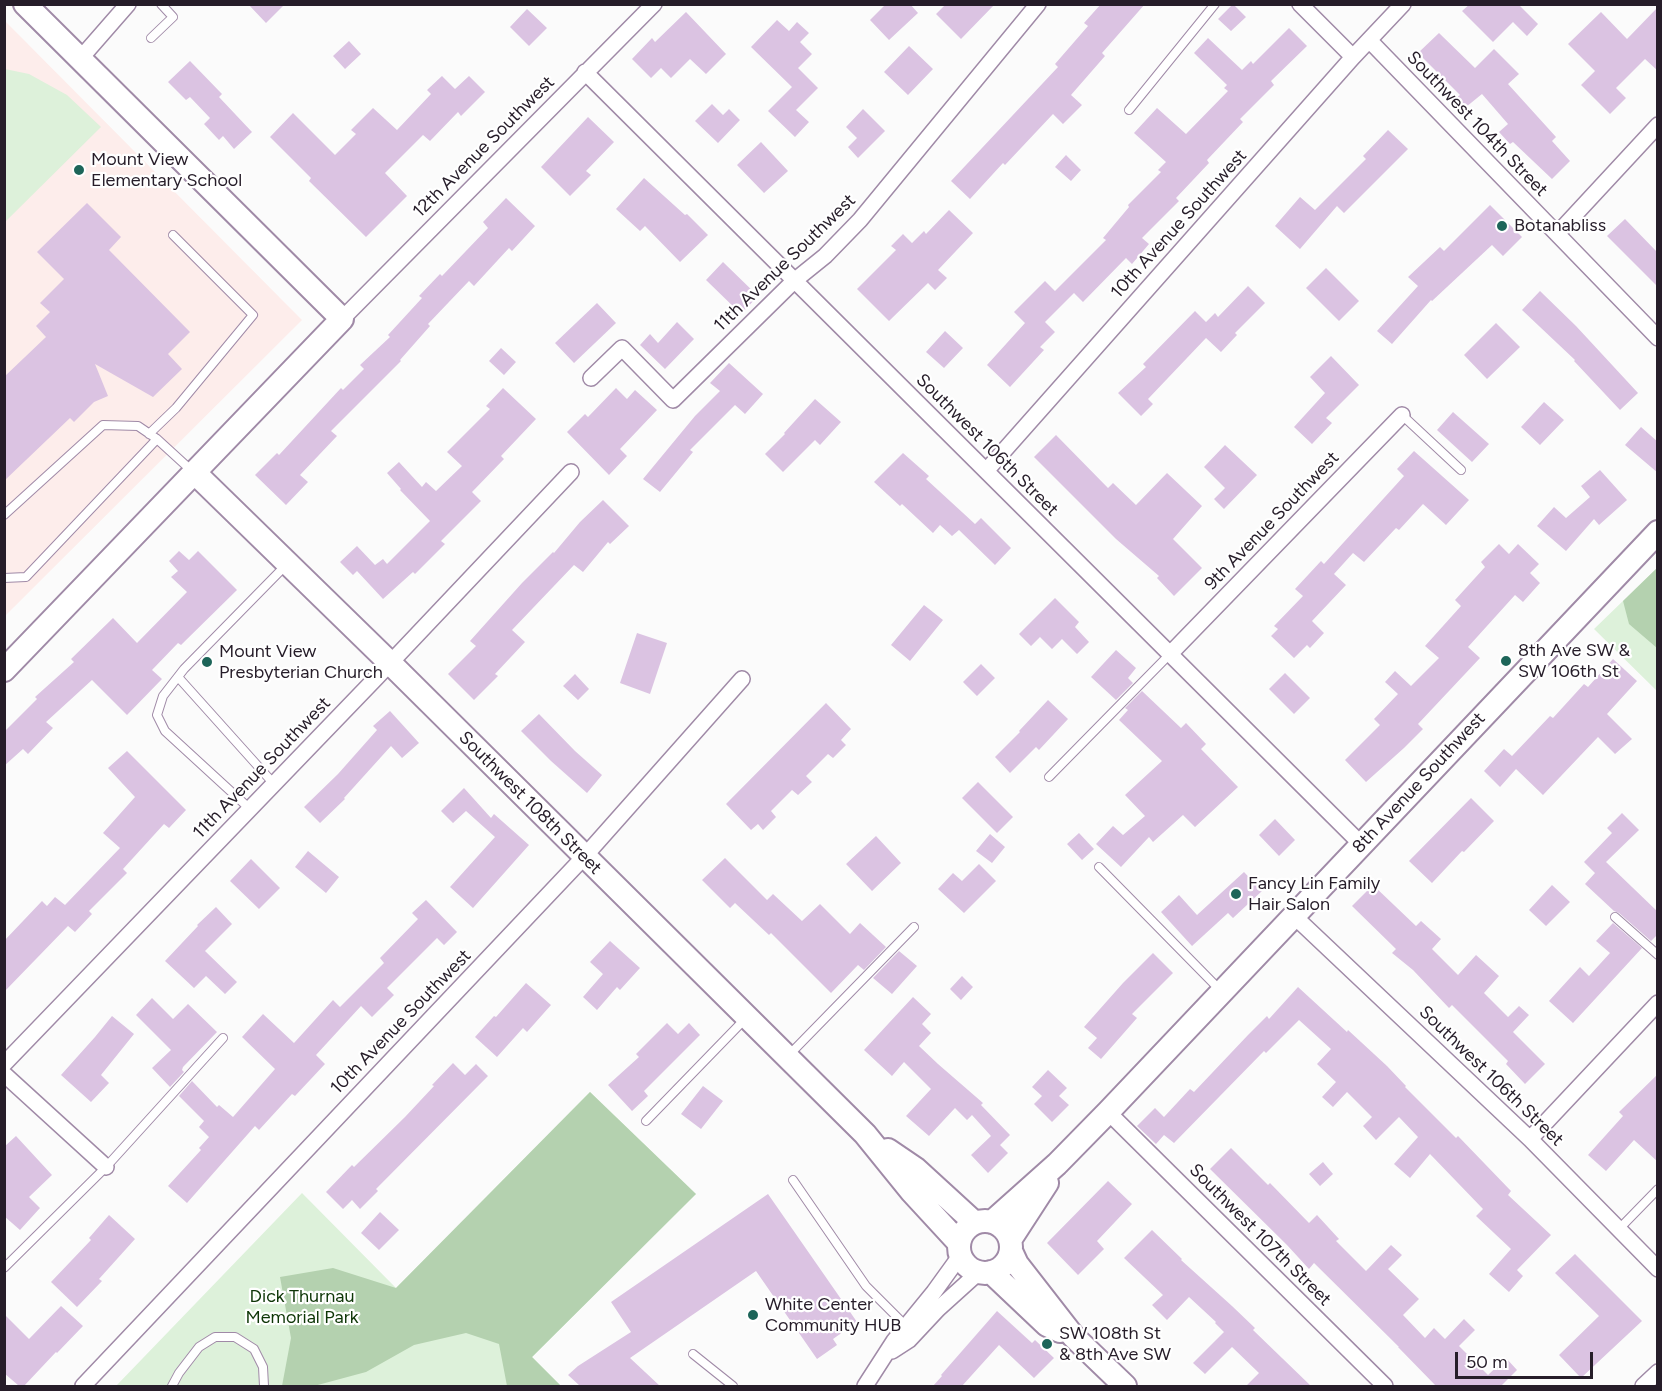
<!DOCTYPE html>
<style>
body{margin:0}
#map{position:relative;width:1662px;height:1391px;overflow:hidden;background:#fbfbfb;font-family:Figtree,sans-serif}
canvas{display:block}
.frame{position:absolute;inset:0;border:6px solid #261d29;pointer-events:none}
.scale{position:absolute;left:1455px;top:1352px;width:138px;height:27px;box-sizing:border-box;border:3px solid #261d29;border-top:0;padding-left:8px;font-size:18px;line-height:21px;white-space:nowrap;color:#261d29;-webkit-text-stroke:4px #fff;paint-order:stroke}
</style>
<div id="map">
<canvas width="1662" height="1391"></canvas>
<div class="frame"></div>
<div class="scale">50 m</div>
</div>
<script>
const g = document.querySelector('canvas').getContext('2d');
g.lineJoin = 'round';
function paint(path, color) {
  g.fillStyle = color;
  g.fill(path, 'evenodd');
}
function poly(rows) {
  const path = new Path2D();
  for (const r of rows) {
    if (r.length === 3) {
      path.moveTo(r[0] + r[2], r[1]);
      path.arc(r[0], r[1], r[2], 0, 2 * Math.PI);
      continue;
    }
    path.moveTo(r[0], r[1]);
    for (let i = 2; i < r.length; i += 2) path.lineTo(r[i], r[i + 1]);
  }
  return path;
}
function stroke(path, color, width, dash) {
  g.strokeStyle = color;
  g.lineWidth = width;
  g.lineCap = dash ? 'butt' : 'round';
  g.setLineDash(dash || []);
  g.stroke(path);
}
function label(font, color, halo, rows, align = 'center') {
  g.font = font + ' Figtree,sans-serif';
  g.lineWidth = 4.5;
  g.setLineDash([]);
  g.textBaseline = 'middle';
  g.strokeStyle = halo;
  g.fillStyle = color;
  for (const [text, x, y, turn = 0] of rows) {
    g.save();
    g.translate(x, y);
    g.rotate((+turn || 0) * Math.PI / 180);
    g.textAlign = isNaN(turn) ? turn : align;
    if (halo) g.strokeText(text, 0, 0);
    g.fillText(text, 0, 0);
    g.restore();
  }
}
const education = poly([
 [5,21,302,320,5,616]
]);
const green = poly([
 [5,69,29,74,67,95,101,127,5,222],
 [1657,568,1657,691,1594,629],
 [590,1092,696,1194,532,1357,561,1386,116,1386,302,1193,396,1288]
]);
const forest = poly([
 [1657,568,1657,648,1629,624,1623,601],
 [590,1092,696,1194,532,1357,561,1386,507,1386,499,1344,466,1333,414,1345,366,1372,314,1386,282,1386,291,1338,280,1277,333,1268,396,1288]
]);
const building = poly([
 [248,4,285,4,266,23],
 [886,4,910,4,918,13,889,40,870,20],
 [946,4,995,4,961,39,936,14],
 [1101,4,1145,4,1102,53,1105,56,1071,95,1082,105,1063,124,1053,114,1005,165,1003,163,970,199,951,181,1058,67,1055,64,1088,26,1084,23],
 [1233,4,1246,17,1231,31,1218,19],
 [1470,4,1518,4,1538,24,1527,36,1513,22,1493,42,1462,11],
 [1658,7,1658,71,1645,59,1616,88,1626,98,1610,114,1581,85,1595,71,1568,44,1601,12,1627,39],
 [527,9,547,28,529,46,510,27],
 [686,12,726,54,706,74,690,59,671,78,661,68,651,78,632,59,652,38,655,42],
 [777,20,789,31,797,22,809,33,800,42,812,54,798,68,818,88,796,110,809,122,795,137,768,111,792,87,751,47],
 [1289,28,1307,46,1271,81,1274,85,1240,119,1243,122,1207,160,1209,163,1176,198,1179,201,1142,238,1149,244,1132,264,1126,258,1083,302,1074,293,1045,322,1055,332,1040,347,1044,350,1010,387,987,365,1025,323,1014,312,1045,281,1055,291,1106,240,1103,238,1129,207,1128,205,1161,172,1158,170,1166,162,1134,133,1157,108,1186,134,1228,91,1224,88,1227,85,1194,53,1208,38,1242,70,1251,61,1253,64],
 [1439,33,1475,68,1494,49,1519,74,1508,84,1556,137,1552,141,1570,161,1552,179,1513,142,1510,144,1499,132,1508,124,1482,94,1466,107,1457,97,1460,95,1418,53],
 [349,41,361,54,345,69,333,56],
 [909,46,933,69,908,95,884,72],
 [190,61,222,94,219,97,252,132,234,149,223,136,219,140,204,124,210,118,190,97,186,100,168,82],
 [442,76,455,89,469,76,485,92,461,116,458,112,430,141,423,135,385,173,407,196,366,237,309,181,311,178,270,137,293,113,335,155,356,134,351,130,373,108,397,130,431,94,427,90],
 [712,104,723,115,729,109,740,120,718,143,695,121],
 [863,109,885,131,858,158,848,147,857,138,846,127],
 [588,117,614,142,586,171,591,175,570,196,541,167],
 [1388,130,1408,149,1344,213,1337,206,1300,249,1275,226,1300,197,1315,210,1366,159,1363,156],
 [761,142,788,171,764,193,737,165],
 [1066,155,1081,170,1071,181,1055,167],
 [644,178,685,215,687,214,708,235,680,262,645,226,640,231,616,209],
 [506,198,535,226,512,251,509,248,474,286,469,281,428,324,430,326,400,360,401,361,331,431,337,436,300,475,308,482,286,505,255,475,277,453,279,455,341,388,343,390,364,369,360,365,390,337,388,335,422,298,419,296,440,274,442,276,488,228,483,222],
 [87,203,121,237,109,250,190,332,168,354,182,369,153,397,95,364,108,396,94,402,74,422,70,418,4,481,4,377,46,337,36,326,50,312,40,303,64,279,37,252],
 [1490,205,1522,237,1503,256,1492,245,1432,301,1431,300,1392,344,1377,331,1418,286,1408,277,1440,247,1444,251],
 [949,210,973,233,938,270,947,278,935,290,928,283,889,321,857,289,896,250,891,246,903,234,912,243,924,231,926,234],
 [1625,219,1658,253,1658,287,1607,236],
 [723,262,758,296,741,314,706,280],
 [1326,268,1359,301,1339,321,1306,288],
 [1248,286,1265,303,1235,333,1237,335,1221,352,1206,338,1148,399,1153,404,1141,416,1118,393,1146,367,1143,364,1195,311,1206,322,1215,313,1218,317],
 [1540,291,1576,326,1638,393,1620,410,1574,361,1575,360,1522,310],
 [597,303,616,323,574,363,555,343],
 [677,322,694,339,665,369,640,345,650,334,658,343],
 [1496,323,1520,347,1487,379,1464,355],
 [945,331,963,348,944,368,926,352],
 [501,348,516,362,504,375,489,361],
 [1331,356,1359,385,1326,418,1332,423,1312,444,1294,427,1325,393,1310,377],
 [729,363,763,394,745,414,735,405,690,450,693,452,660,492,643,479,695,416,720,391,710,383],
 [503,388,536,419,501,456,504,459,472,492,481,501,441,541,445,544,415,574,413,572,383,599,357,571,353,575,340,562,357,546,375,565,383,559,387,564,430,521,400,490,401,489,387,473,399,462,422,487,426,482,436,491,462,466,447,452,490,409,486,406],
 [616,388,627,399,635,390,657,410,620,449,627,456,609,475,567,432,585,414,588,417],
 [815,399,841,422,820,445,815,440,783,472,765,454,785,434,784,433],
 [1544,402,1564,420,1540,445,1521,427],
 [1453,412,1489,444,1472,462,1437,430],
 [1641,427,1658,442,1658,473,1625,445],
 [1056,435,1108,488,1113,483,1136,505,1167,473,1202,506,1173,539,1202,568,1174,596,1157,578,1159,576,1116,539,1034,457],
 [1225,445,1257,475,1224,509,1214,499,1225,488,1204,467],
 [1414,451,1469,500,1446,525,1423,504,1399,530,1396,528,1364,562,1353,553,1334,574,1346,585,1312,621,1324,633,1310,648,1307,645,1294,658,1271,636,1278,629,1274,626,1303,596,1295,589,1321,561,1324,564,1404,476,1397,469],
 [903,453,929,476,926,479,975,524,981,518,1011,548,995,565,959,530,952,536,940,525,933,533,902,504,900,506,874,482],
 [1600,470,1627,500,1599,525,1594,519,1566,551,1537,526,1554,507,1566,518,1590,497,1581,486],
 [603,500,629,526,610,544,608,542,583,572,574,565,512,630,525,642,495,674,498,676,474,700,448,674,476,646,470,641,522,583,553,552,554,553,580,522],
 [1499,544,1509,554,1518,544,1539,564,1530,573,1540,583,1523,602,1515,595,1468,647,1480,658,1418,724,1423,729,1404,748,1366,782,1345,760,1380,725,1374,719,1398,694,1385,682,1395,671,1411,686,1439,658,1425,646,1461,606,1455,600,1485,567,1481,562],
 [179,551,189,560,198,551,237,590,181,645,178,643,152,670,162,679,127,715,92,680,46,722,53,728,28,754,23,749,4,766,4,732,37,699,35,697,74,662,71,659,113,618,137,643,187,592,171,577,178,571,169,561],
 [1055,598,1079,622,1075,627,1089,642,1077,654,1062,639,1052,649,1040,637,1031,646,1019,634],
 [924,605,943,620,910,661,891,645],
 [637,633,667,643,650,694,620,683],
 [1116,650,1136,668,1128,678,1133,683,1116,700,1091,677],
 [1613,659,1637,681,1607,714,1632,739,1615,754,1598,737,1543,795,1516,769,1500,787,1484,771,1504,749,1512,756,1550,716,1553,718,1584,684,1588,687],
 [981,664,995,678,977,696,963,682],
 [1285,673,1310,698,1294,714,1269,689],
 [575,674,589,689,578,700,563,686],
 [1142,691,1181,728,1186,723,1206,744,1201,749,1238,787,1195,827,1183,815,1153,842,1149,837,1121,867,1096,844,1113,826,1123,835,1145,816,1125,795,1162,761,1119,720,1128,710,1125,708],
 [1048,700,1068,719,1039,750,1036,747,1010,773,995,757,1020,732,1019,731],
 [826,703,851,729,841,740,846,745,833,758,828,754,806,776,812,782,798,795,792,790,771,811,776,817,763,830,758,824,751,830,726,804],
 [390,711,419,743,402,758,391,746,344,798,345,799,320,823,304,807,338,774,377,730,373,726],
 [539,714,575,751,602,775,587,793,551,761,521,731],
 [127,751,186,810,169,828,164,824,123,869,127,873,89,911,92,914,75,932,68,926,4,992,4,941,42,901,47,906,55,897,65,905,120,848,103,833,135,797,108,768],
 [978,782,1013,817,997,833,962,798],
 [464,788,491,818,494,814,529,845,473,908,450,887,495,837,466,811,453,823,441,811],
 [1471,798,1494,821,1464,852,1462,851,1432,883,1409,861],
 [1622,813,1639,830,1606,862,1658,912,1658,934,1651,941,1619,913,1614,911,1585,884,1595,873,1584,862,1612,833,1607,828],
 [1275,819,1295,840,1279,856,1259,835],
 [1079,833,1094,849,1082,860,1067,844],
 [990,834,1005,847,992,863,976,851],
 [876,836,901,863,872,891,846,864],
 [308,851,339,877,326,893,295,867],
 [725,858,767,900,773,894,802,921,820,904,850,934,860,923,886,947,864,970,858,965,831,993,771,933,769,935,735,903,730,908,702,880],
 [251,859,280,888,259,909,230,881],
 [979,864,996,881,964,913,938,889,953,873,962,881],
 [1244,872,1262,891,1233,918,1228,913,1192,946,1161,912,1179,895,1197,915],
 [1373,885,1416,926,1421,921,1441,939,1432,949,1458,975,1476,955,1499,976,1484,993,1508,1017,1519,1006,1529,1015,1513,1032,1545,1064,1525,1084,1506,1064,1508,1061,1452,1005,1449,1008,1413,970,1392,953,1396,949,1352,906],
 [1552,885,1570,902,1546,926,1529,910],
 [426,900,457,932,444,945,437,938,387,988,394,995,372,1017,361,1006,316,1055,325,1064,295,1096,292,1094,259,1130,255,1126,187,1203,168,1186,201,1150,199,1148,209,1137,199,1127,204,1121,179,1096,192,1081,217,1107,219,1105,233,1117,275,1069,242,1037,263,1014,294,1043,333,1000,340,1007,384,963,380,958,418,919,412,913],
 [216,907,232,924,205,951,237,982,225,994,206,976,194,988,165,961,198,926,197,925],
 [1613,923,1642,948,1573,1023,1549,1001,1580,967,1589,976,1610,953,1596,941],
 [610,941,640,968,620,990,617,987,597,1010,583,997,603,974,590,962],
 [899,951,917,966,892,994,873,978],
 [1153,953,1173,973,1132,1014,1137,1018,1101,1059,1088,1048,1097,1038,1084,1027,1123,983],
 [962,976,973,987,961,1000,950,989],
 [526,983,551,1005,527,1032,523,1028,497,1057,475,1037,494,1016,496,1017],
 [1298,987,1347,1032,1348,1030,1387,1066,1406,1086,1405,1087,1456,1138,1458,1136,1511,1191,1508,1195,1551,1235,1517,1270,1523,1276,1509,1292,1489,1274,1511,1249,1476,1216,1483,1209,1430,1154,1410,1178,1394,1164,1418,1137,1399,1117,1376,1140,1363,1126,1372,1117,1347,1092,1333,1107,1322,1097,1336,1082,1317,1064,1331,1049,1299,1020,1266,1053,1264,1051,1174,1143,1164,1135,1156,1144,1137,1126,1155,1108,1164,1117,1190,1089,1194,1092,1248,1035,1267,1016,1269,1019],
 [913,997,931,1014,922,1024,931,1033,919,1046,938,1064,983,1103,981,1105,1010,1135,1000,1145,1008,1153,988,1173,971,1155,991,1136,972,1115,967,1120,955,1108,929,1136,906,1116,931,1089,904,1062,892,1076,864,1050],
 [152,998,173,1019,188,1004,217,1032,183,1067,182,1070,184,1072,170,1087,152,1068,171,1050,136,1015],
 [112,1016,134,1034,101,1075,109,1083,91,1102,61,1075,95,1037],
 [667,1023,678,1034,689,1023,700,1035,644,1091,648,1096,632,1111,608,1085,639,1057,636,1054],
 [453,1063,465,1075,476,1064,488,1076,376,1189,378,1191,360,1209,352,1200,343,1209,326,1192,352,1165,354,1167,405,1117,434,1086,432,1085],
 [1048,1070,1067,1088,1059,1096,1069,1105,1052,1122,1034,1104,1042,1096,1032,1087],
 [1658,1074,1658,1162,1634,1140,1606,1171,1588,1155,1623,1116,1619,1112],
 [703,1086,723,1101,701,1129,681,1114],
 [16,1136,52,1175,29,1197,40,1208,20,1230,4,1216,4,1147],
 [1231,1148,1268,1185,1270,1183,1309,1223,1317,1215,1339,1239,1336,1241,1366,1271,1391,1245,1402,1255,1388,1269,1419,1299,1403,1315,1425,1338,1434,1328,1445,1339,1464,1319,1475,1330,1459,1346,1488,1375,1506,1358,1517,1370,1501,1386,1436,1386,1398,1347,1399,1347,1314,1263,1309,1269,1287,1245,1210,1169],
 [1323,1162,1333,1174,1320,1186,1309,1174],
 [1108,1181,1132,1204,1097,1241,1104,1249,1078,1275,1047,1243],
 [768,1194,857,1322,833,1339,837,1345,817,1359,756,1271,630,1358,660,1386,580,1386,568,1375,578,1366,631,1332,611,1302],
 [380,1212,399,1230,379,1250,361,1233],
 [109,1215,135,1239,99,1279,102,1281,77,1307,51,1282,91,1240,89,1238],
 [1152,1230,1182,1259,1181,1260,1232,1306,1255,1328,1253,1330,1311,1386,1246,1386,1259,1373,1232,1347,1205,1374,1193,1363,1224,1332,1215,1323,1216,1322,1189,1297,1167,1320,1152,1305,1163,1295,1124,1258],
 [1575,1254,1642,1321,1581,1378,1559,1355,1599,1316,1555,1273],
 [61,1306,83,1326,57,1353,56,1352,24,1386,19,1386,4,1373,4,1314,29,1339],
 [997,1311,1032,1343,1035,1340,1054,1358,1034,1378,999,1345,962,1386,933,1386,942,1376,941,1375]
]);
const lane = poly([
 [151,38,173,17,161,4],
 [1129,110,1215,4],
 [1402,415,1461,470],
 [149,434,176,408,253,315,173,235],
 [4,515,103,425,138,426,157,439,192,471],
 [4,578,26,577,157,439],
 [178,677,274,784],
 [1049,777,1170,654],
 [250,809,165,731,157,715,163,696,184,669,287,564],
 [1099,867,1221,991],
 [1615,917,1658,955],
 [788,1056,914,927],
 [646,1121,746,1018],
 [793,1180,866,1286,907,1327],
 [1619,1229,1658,1189],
 [4,1268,106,1167,223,1038],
 [693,1354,733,1386],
 [172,1386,179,1373,199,1347,215,1337,235,1337,254,1349,263,1367,264,1386]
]);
const street = poly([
 [1300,4,1353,57],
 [1369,40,1658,338],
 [80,59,128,4],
 [585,72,1361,844],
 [1557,234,1658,125],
 [342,319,654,4],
 [591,378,622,348,673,400,794,281,825,256,860,220,1038,4],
 [986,471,1353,57,1403,4],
 [1170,654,1402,415],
 [1294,916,1530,1139,1658,1269],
 [4,1064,377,677,571,472],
 [4,1074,106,1167],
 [1108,1112,1385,1386],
 [1530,1139,1658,1003],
 [892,1351,909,1340,938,1309,979,1272],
 [83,1386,584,857,742,679],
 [865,1386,894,1341,934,1292,960,1256],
 [1643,1386,1658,1372]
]);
const secondary = poly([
 [195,473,390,663,865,1134,912,1192,959,1243],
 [4,670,342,319,25,4],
 [888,1150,916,1169,975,1223],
 [985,1247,26],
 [992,1222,1057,1164,1108,1112,1658,532],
 [1010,1240,1047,1183],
 [1011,1251,1017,1264,1073,1336,1125,1386],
 [991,1272,1047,1325,1060,1331]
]);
const markers = [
 [79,170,6,"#1d6559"],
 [1502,226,6,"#1d6559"],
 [1506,661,6,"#1d6559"],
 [207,662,6,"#1d6559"],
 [1236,894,6,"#1d6559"],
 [753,1315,6,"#1d6559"],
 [1047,1344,6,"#1d6559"]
];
const streetNames = [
 ["Southwest 104th Street",1477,124,46],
 ["12th Avenue Southwest",484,147,-45],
 ["10th Avenue Southwest",1179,224,-48],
 ["11th Avenue Southwest",785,263,-44],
 ["Southwest 106th Street",987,445,45],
 ["9th Avenue Southwest",1272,521,-46],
 ["11th Avenue Southwest",262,768,-46],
 ["8th Avenue Southwest",1419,783,-47],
 ["Southwest 108th Street",530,803,45],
 ["10th Avenue Southwest",401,1022,-46],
 ["Southwest 106th Street",1491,1076,44],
 ["Southwest 107th Street",1260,1235,45]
];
const poiNames = [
 ["Mount View",91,160],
 ["Elementary School",91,181],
 ["Botanabliss",1514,226],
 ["8th Ave SW &",1518,651],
 ["SW 106th St",1518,672],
 ["Mount View",219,652],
 ["Presbyterian Church",219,673],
 ["Fancy Lin Family",1248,884],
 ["Hair Salon",1248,905],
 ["White Center",765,1305],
 ["Community HUB",765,1326],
 ["SW 108th St",1059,1334],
 ["& 8th Ave SW",1059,1355]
];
const parkNames = [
 ["Dick Thurnau",302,1297],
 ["Memorial Park",302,1318]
];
paint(education, '#fdedeb');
paint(green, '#ddf1da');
paint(forest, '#b4d1af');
paint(building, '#dbc3e2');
stroke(lane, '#a08aa7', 10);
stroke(street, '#a08aa7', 18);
stroke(secondary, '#a08aa7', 26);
stroke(lane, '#fff', 8);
stroke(street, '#fff', 15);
stroke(secondary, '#fff', 22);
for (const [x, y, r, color] of markers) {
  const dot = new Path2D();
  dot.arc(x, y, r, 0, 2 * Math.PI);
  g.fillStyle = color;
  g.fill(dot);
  stroke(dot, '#fff', 2);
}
label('18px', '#261d29', '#fff', streetNames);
label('18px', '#261d29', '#fff', poiNames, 'left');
label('18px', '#0e3607', '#fff', parkNames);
</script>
